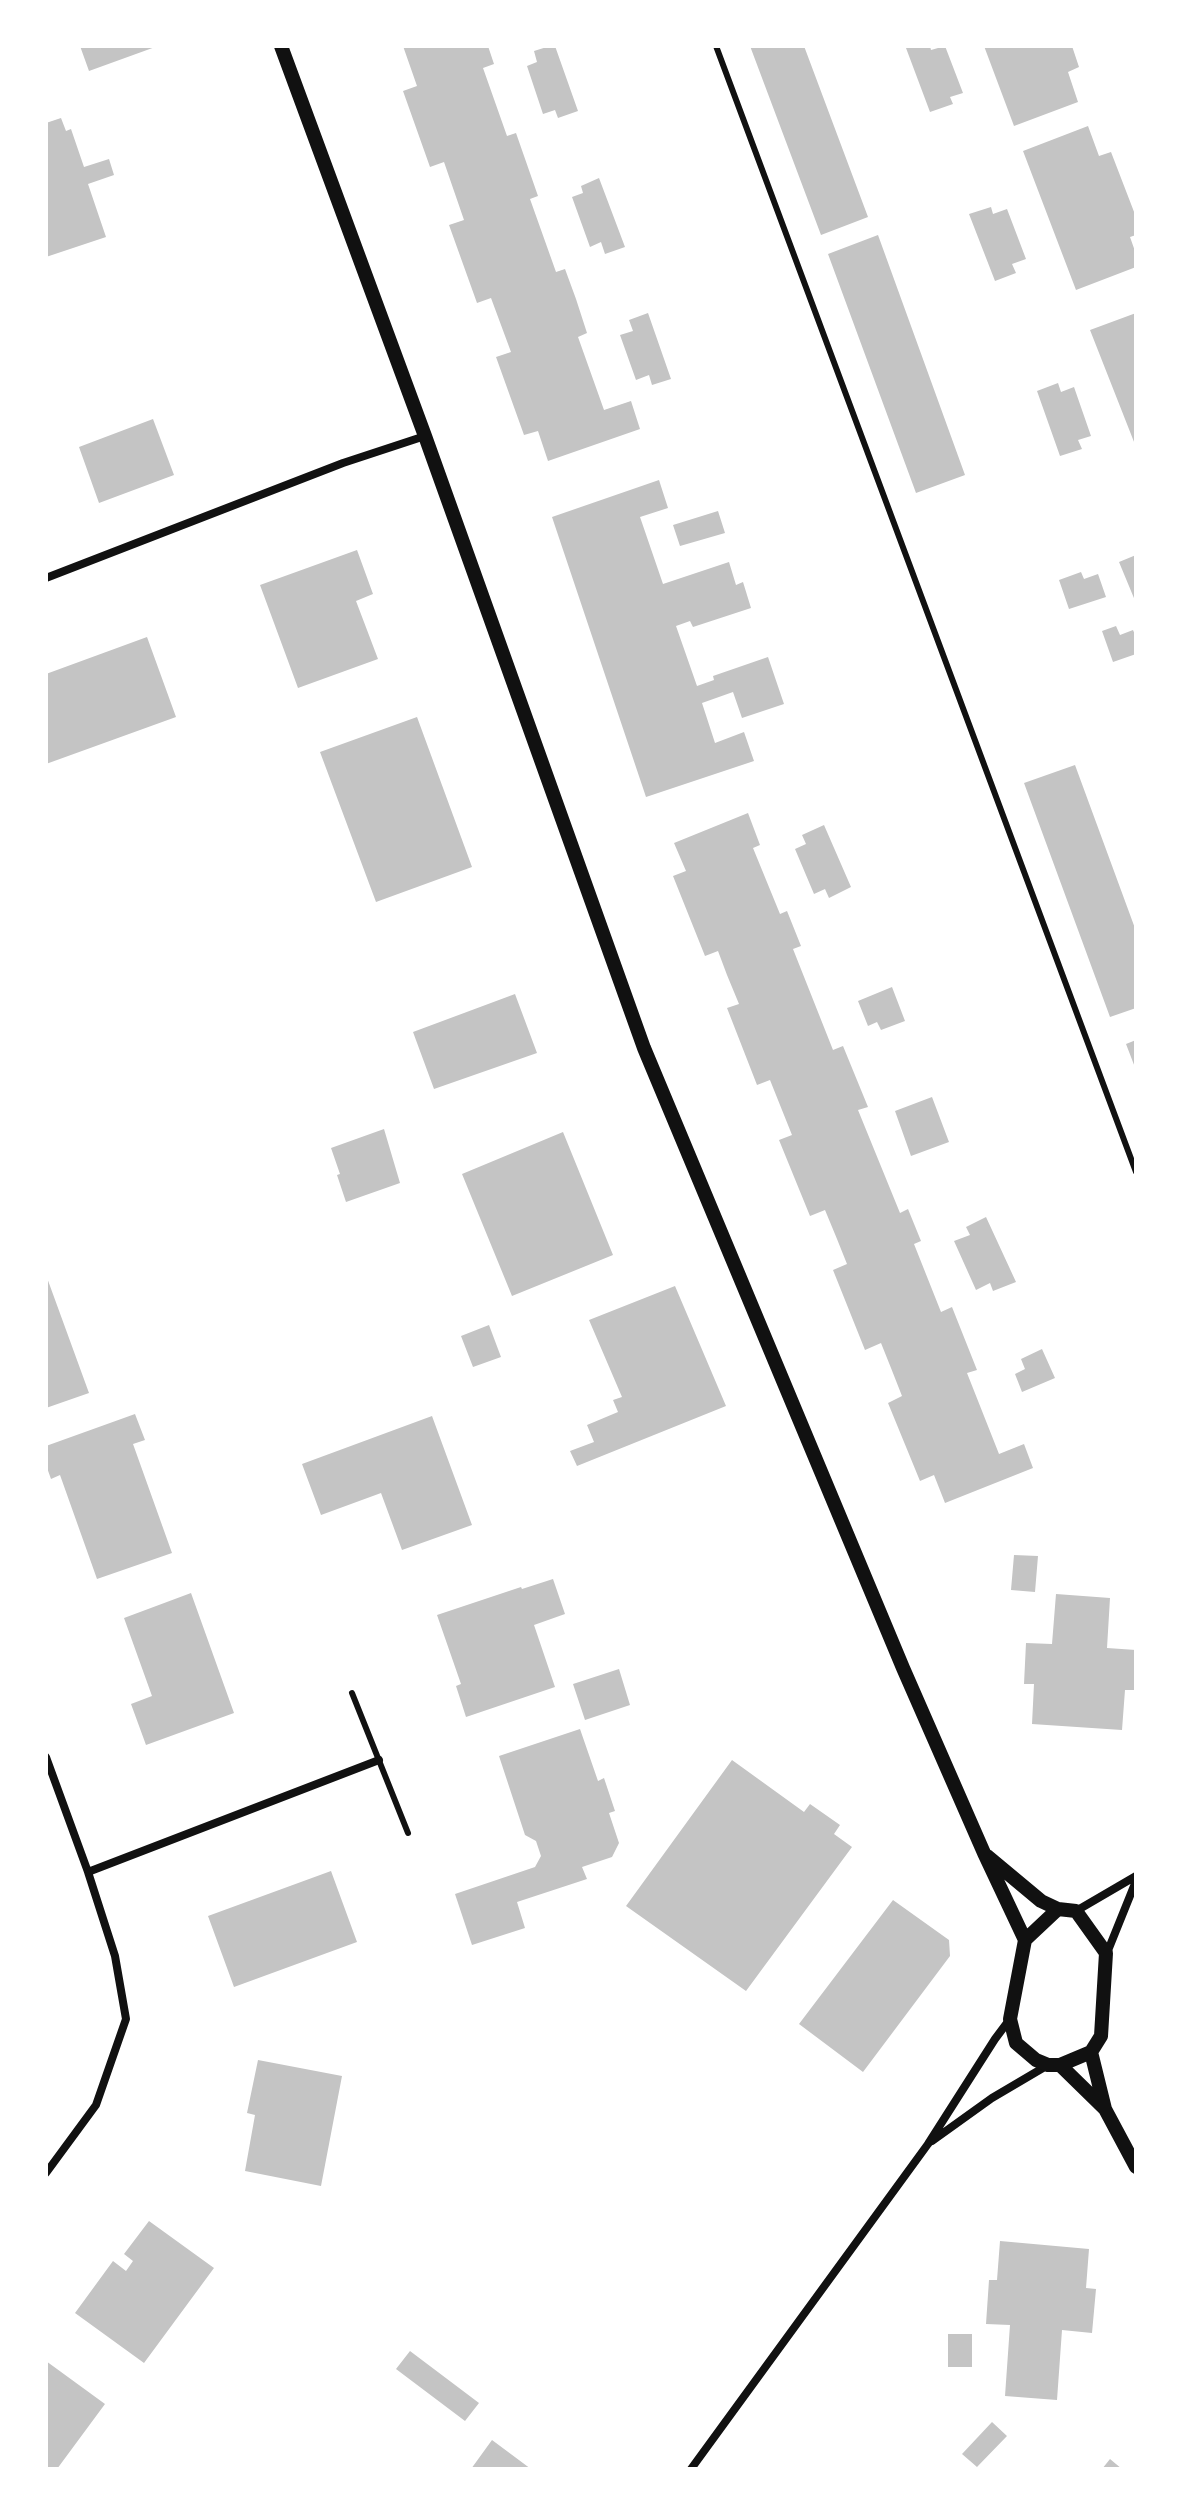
<!DOCTYPE html>
<style>
body{margin:0}
#map{position:relative;width:1182px;height:2515px;overflow:hidden;background:#fff;font-family:"Nunito Sans",sans-serif}
canvas{display:block}
.frame{position:absolute;inset:0;border:48px solid #fff;pointer-events:none}
</style>
<div id="map">
<canvas width="1182" height="2515"></canvas>
<div class="frame"></div>
</div>
<script>
const g = document.querySelector('canvas').getContext('2d');
g.lineJoin = 'round';
function paint(path, color) {
  g.fillStyle = color;
  g.fill(path, 'evenodd');
}
function poly(rows) {
  const path = new Path2D();
  for (const r of rows) {
    path.moveTo(r[0], r[1]);
    for (let i = 2; i < r.length; i += 2) path.lineTo(r[i], r[i + 1]);
  }
  return path;
}
function stroke(path, color, width, dash) {
  g.strokeStyle = color;
  g.lineWidth = width;
  g.lineCap = dash ? 'butt' : 'round';
  g.setLineDash(dash || []);
  g.stroke(path);
}
const building = poly([
 [80,46,158,46,89,71],
 [403,46,488,46,494,64,483,68,507,136,516,133,538,196,530,199,556,272,565,269,576,299,587,333,578,337,604,410,631,401,640,429,548,461,538,431,524,435,496,357,511,352,491,298,477,303,449,225,464,220,444,162,430,167,403,91,417,86],
 [550,46,555,46,578,111,558,118,555,110,543,114,527,66,537,62,534,51],
 [750,46,804,46,868,217,821,235],
 [912,46,930,46,931,50,945,46,963,93,950,97,953,104,930,112,906,48],
 [984,46,1072,46,1079,67,1068,72,1078,102,1014,126],
 [61,118,66,131,71,129,84,167,109,159,114,175,88,184,106,237,46,257,46,123],
 [1088,126,1099,156,1111,152,1136,217,1136,235,1130,237,1136,254,1136,267,1076,290,1023,151],
 [599,178,625,247,605,254,601,242,590,247,572,197,583,193,581,186],
 [991,207,993,214,1007,209,1026,259,1012,264,1016,273,995,281,969,214],
 [878,235,965,475,916,493,828,254],
 [648,313,671,379,652,385,649,375,636,380,620,335,633,331,629,320],
 [1136,313,1136,447,1090,330],
 [1058,383,1061,392,1074,387,1091,436,1078,440,1082,449,1060,456,1037,391],
 [153,419,174,475,99,503,79,447],
 [659,480,668,508,640,517,663,584,729,562,736,585,743,582,751,608,693,627,690,621,676,626,697,686,714,680,713,676,768,657,784,704,742,718,733,692,702,703,715,743,744,732,754,761,646,797,552,517],
 [718,511,725,533,680,546,673,525],
 [357,550,373,594,356,601,378,659,298,688,260,585],
 [1136,555,1136,603,1119,562],
 [1081,572,1084,579,1098,574,1106,597,1069,609,1059,580],
 [1116,626,1120,635,1133,630,1136,637,1136,654,1113,662,1102,631],
 [147,637,176,717,46,764,46,674],
 [417,717,472,867,376,902,320,752],
 [1075,765,1136,931,1136,1008,1110,1017,1024,783],
 [748,813,760,845,753,848,780,914,787,911,801,946,793,949,833,1050,843,1046,868,1107,858,1110,900,1213,908,1209,921,1241,914,1244,941,1312,952,1307,977,1370,967,1373,999,1454,1024,1444,1033,1468,945,1503,934,1475,920,1481,888,1403,902,1396,891,1368,881,1343,865,1350,833,1270,847,1264,837,1239,825,1210,810,1216,779,1140,792,1135,770,1080,757,1085,727,1008,739,1004,727,975,718,951,705,956,673,876,686,871,674,843],
 [824,825,851,887,829,898,825,889,814,894,795,849,806,844,802,835],
 [892,987,905,1021,881,1030,877,1022,868,1026,858,1001],
 [515,994,537,1053,434,1089,413,1032],
 [1136,1040,1136,1070,1126,1044],
 [932,1097,949,1142,911,1156,895,1111],
 [384,1129,400,1183,346,1202,337,1175,340,1174,331,1148],
 [563,1132,613,1255,512,1296,462,1174],
 [986,1217,1016,1282,993,1291,990,1283,976,1290,954,1241,970,1235,966,1227],
 [46,1275,89,1393,46,1408],
 [675,1286,726,1406,577,1466,570,1451,594,1442,587,1425,618,1412,613,1400,622,1397,589,1320],
 [489,1325,501,1357,473,1367,461,1336],
 [1042,1349,1055,1378,1022,1392,1015,1374,1025,1369,1021,1359],
 [135,1414,145,1440,133,1444,172,1553,97,1579,60,1475,51,1479,46,1465,46,1446],
 [432,1416,472,1525,402,1550,381,1493,321,1515,302,1464],
 [1014,1555,1038,1556,1035,1592,1011,1590],
 [553,1579,565,1614,534,1625,555,1687,466,1717,456,1686,461,1684,437,1615,521,1587,522,1589],
 [191,1593,234,1713,146,1745,131,1704,152,1696,124,1618],
 [1056,1594,1110,1598,1107,1648,1136,1650,1134,1690,1125,1690,1122,1730,1032,1724,1034,1684,1024,1684,1026,1643,1052,1644],
 [619,1669,630,1705,585,1720,573,1684],
 [580,1729,598,1781,604,1778,615,1811,609,1813,619,1843,612,1857,582,1867,587,1879,517,1902,525,1928,472,1945,455,1894,535,1867,541,1856,536,1841,525,1835,499,1756],
 [732,1760,804,1812,810,1804,840,1825,834,1834,852,1847,746,1991,626,1906],
 [331,1871,357,1942,234,1987,208,1916],
 [893,1900,949,1940,950,1956,863,2072,799,2024],
 [258,2060,342,2076,321,2186,245,2171,255,2115,247,2113],
 [149,2221,214,2268,144,2363,75,2313,113,2261,126,2271,133,2261,124,2254],
 [1000,2241,1089,2249,1086,2288,1096,2289,1092,2333,1062,2330,1057,2400,1005,2396,1010,2325,986,2324,989,2280,997,2280],
 [948,2334,972,2334,972,2367,948,2367],
 [410,2351,479,2403,465,2421,396,2369],
 [46,2361,105,2404,57,2469,46,2469],
 [992,2422,1007,2436,977,2467,962,2454],
 [492,2440,531,2469,471,2469],
 [1110,2459,1122,2469,1102,2469]
]);
const service = poly([
 [716,46,1136,1172],
 [352,1693,408,1833]
]);
const minor = poly([
 [46,578,343,463,425,436],
 [46,1757,88,1872,115,1956,126,2019,96,2105,46,2173],
 [88,1872,379,1760],
 [1076,1911,1136,1876],
 [1107,1953,1136,1881],
 [932,2141,992,2098,1048,2065],
 [691,2469,928,2144,995,2039,1010,2019]
]);
const tertiary = poly([
 [281,46,425,436,644,1048,903,1668,984,1853,1025,1940],
 [987,1856,1041,1901,1058,1909,1076,1911,1106,1953,1101,2036,1091,2052,1060,2065,1048,2065,1036,2060,1016,2043,1010,2019,1025,1940,1058,1909],
 [1091,2052,1105,2109],
 [1060,2065,1105,2109,1136,2167]
]);
paint(building, '#c4c4c4');
stroke(service, '#111', 6);
stroke(minor, '#111', 8);
stroke(tertiary, '#111', 14);
</script>
